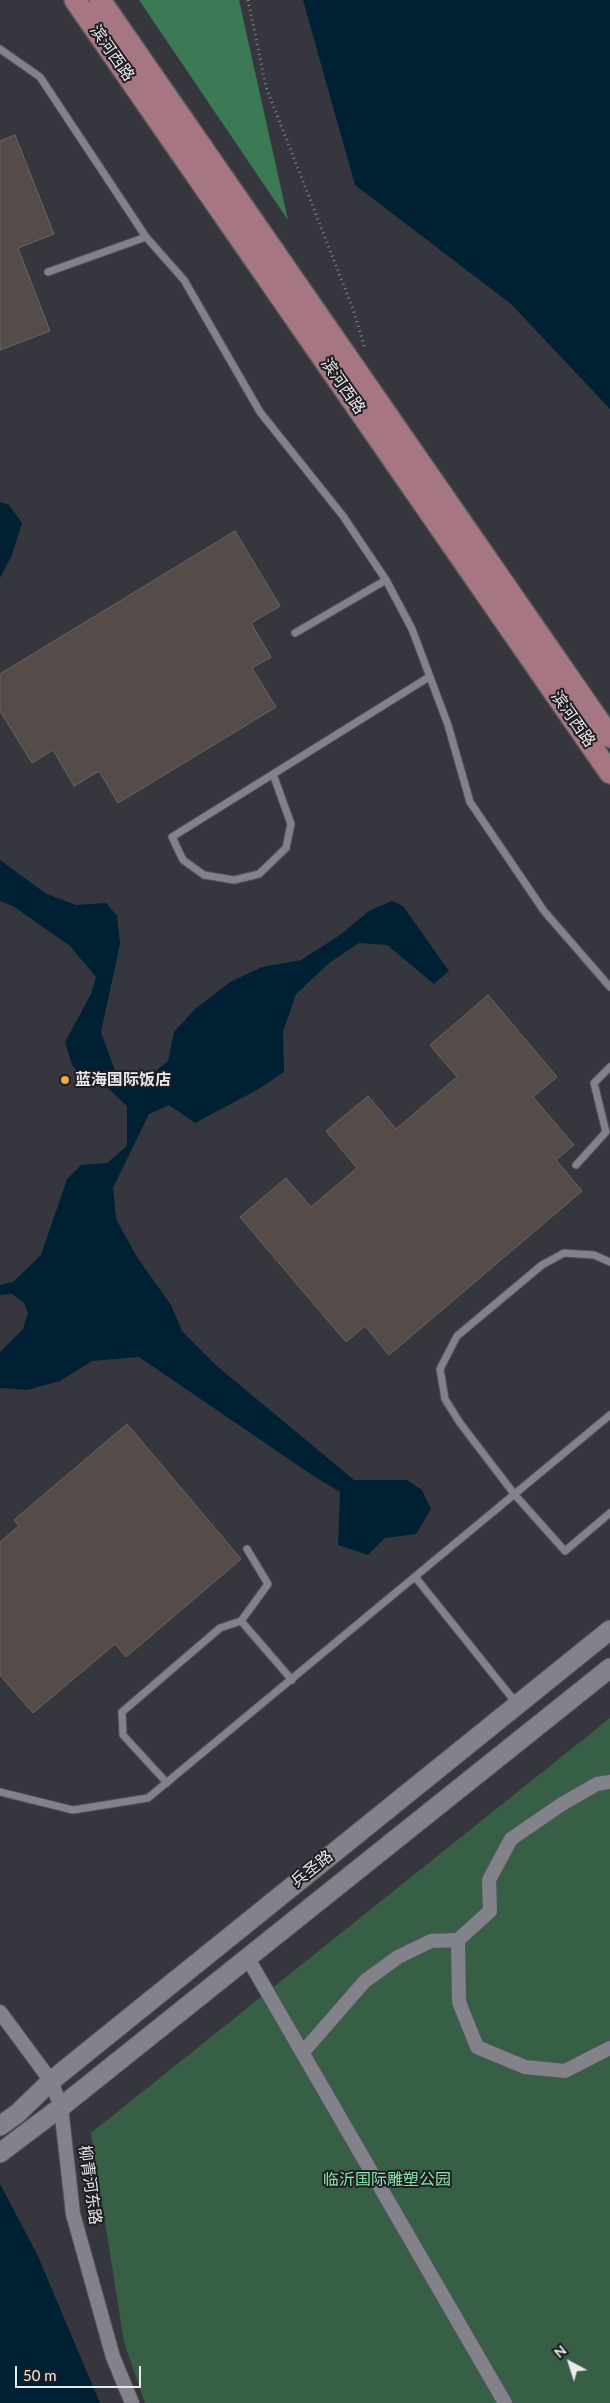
<!DOCTYPE html>
<meta charset="utf-8">
<style>
body{margin:0}
#map{position:relative;width:610px;height:2403px;overflow:hidden;background:#36373e;font-family:Lato,sans-serif}
canvas{display:block}
.north{position:absolute;left:545px;top:2338px;width:50px;height:50px;-webkit-text-stroke:4px #1e1e22;paint-order:stroke;rotate:320deg;font-size:14px;font-weight:700;line-height:20px;text-align:center;color:#e8e8ed}
.north::after{content:'';display:block;margin:auto;width:18px;height:22px;background:#e8e8ed;clip-path:polygon(50% 0,100% 100%,50% 72%,0 100%)}
.scale{position:absolute;left:15px;top:2366px;width:126px;height:22px;box-sizing:border-box;border:2px solid #e8e8ed;border-top:0;padding-left:6px;font-size:15px;line-height:18px;white-space:nowrap;color:#e8e8ed;-webkit-text-stroke:4px #1e1e22;paint-order:stroke}
</style>
<div id="map">
<canvas width="610" height="2403"></canvas>
<div class="north">N</div>
<div class="scale">50 m</div>
</div>
<script>
const g = document.querySelector('canvas').getContext('2d');
g.lineJoin = 'round';
function paint(path, color) {
  g.fillStyle = color;
  g.fill(path, 'evenodd');
}
function poly(rows) {
  const path = new Path2D();
  for (const r of rows) {
    path.moveTo(r[0], r[1]);
    for (let i = 2; i < r.length; i += 2) path.lineTo(r[i], r[i + 1]);
  }
  return path;
}
function stroke(path, color, width, dash) {
  g.strokeStyle = color;
  g.lineWidth = width;
  g.lineCap = dash ? 'butt' : 'round';
  g.setLineDash(dash || []);
  g.stroke(path);
}
function label(font, color, halo, rows, align = 'center') {
  g.font = font + ' Lato,"Noto Sans SC",sans-serif';
  g.lineWidth = 4;
  g.setLineDash([]);
  g.textBaseline = 'middle';
  g.strokeStyle = halo;
  g.fillStyle = color;
  for (const [text, x, y, turn = 0] of rows) {
    g.save();
    g.translate(x, y);
    g.rotate((+turn || 0) * Math.PI / 180);
    g.textAlign = isNaN(turn) ? turn : align;
    if (halo) g.strokeText(text, 0, 0);
    g.fillText(text, 0, 0);
    g.restore();
  }
}
const green = poly([
 [610,1718,610,2403,145,2403,124,2342,91,2133]
]);
const forest = poly([
 [139,0,239,0,288,220]
]);
const water = poly([
 [303,0,610,0,610,409,511,304,355,185],
 [0,502,9,505,22,523,12,555,0,578],
 [0,860,45,893,76,905,106,903,117,916,120,944,101,1032,117,1076,140,1084,168,1061,174,1032,195,1009,230,982,262,967,301,960,340,935,369,911,392,901,403,906,449,971,434,984,387,945,359,943,329,963,296,994,283,1032,284,1072,257,1090,195,1123,169,1105,149,1114,113,1188,116,1219,137,1257,171,1305,182,1331,218,1367,354,1480,407,1480,422,1490,431,1509,416,1534,385,1538,368,1555,338,1545,340,1492,312,1475,139,1357,92,1361,60,1381,27,1390,0,1388,0,1352,23,1329,28,1313,24,1303,12,1294,0,1295,0,1285,13,1282,41,1255,67,1179,81,1165,107,1163,127,1146,127,1106,108,1088,86,1083,72,1065,65,1042,91,994,96,977,70,946,13,906,0,901],
 [0,2184,37,2254,100,2403,0,2403]
]);
const building = poly([
 [15,135,54,234,18,248,50,331,0,350,0,141,15,135],
 [235,531,280,606,251,623,271,657,252,668,276,707,118,803,99,771,74,786,53,750,32,763,0,711,0,674,235,531],
 [488,995,557,1077,533,1097,574,1145,556,1160,582,1191,389,1355,365,1326,346,1342,240,1217,286,1178,311,1207,357,1168,326,1131,368,1096,396,1129,457,1077,430,1045,488,995],
 [127,1424,241,1559,126,1657,115,1644,33,1713,0,1675,0,1542,19,1526,14,1520,127,1424]
]);
const path = poly([
 [248,0,266,87,353,309,365,349]
]);
const lane = poly([
 [0,49,40,77,146,237,184,280,260,412,343,516,386,580,412,629,448,725,470,802,544,911,610,987],
 [48,272,146,237],
 [295,633,386,580],
 [273,774,291,824,286,848,259,874,234,880,204,875,183,860,172,837,429,677],
 [576,1165,606,1132,594,1083,610,1067],
 [610,1262,594,1255,564,1253,542,1265,457,1336,440,1369,445,1399,460,1423,515,1495,565,1551,610,1513],
 [416,1578,517,1704],
 [241,1621,268,1584,247,1549],
 [167,1783,123,1735,122,1712,220,1628,241,1621,292,1680],
 [0,1792,73,1810,148,1798,610,1415]
]);
const street = poly([
 [458,1940,459,2002,477,2047,525,2067,565,2071,610,2048],
 [247,1957,505,2403],
 [0,2012,51,2081,61,2107,73,2214,113,2357,132,2403],
 [303,2052,365,1981,398,1957,431,1941,458,1940,490,1911,489,1880,511,1839,562,1804,597,1784,610,1782]
]);
const secondary = poly([
 [0,2126,18,2113,51,2081,610,1630],
 [0,2153,61,2107,610,1668]
]);
const primary = poly([
 [75,0,610,773],
 [100,0,610,737]
]);
const markers = [
 [65,1080,5,"#f5a345"]
];
const streetNames = [
 ["滨河西路",112,53,55],
 ["滨河西路",343,386,55],
 ["滨河西路",573,719,55],
 ["兵圣路",312,1869,-39],
 ["柳青河东路",90,2185,82]
];
const poiNames = [
 ["蓝海国际饭店",75,1080]
];
const parkNames = [
 ["临沂国际雕塑公园",387,2180]
];
paint(green, '#375f46');
paint(forest, '#3c7955');
paint(water, '#002033');
paint(building, '#554c49');
stroke(building, '#6d6461', 1);
stroke(lane, '#525359', 9);
stroke(street, '#525359', 16);
stroke(secondary, '#525359', 21);
stroke(primary, '#525359', 24);
stroke(path, '#84858b', 3, [1, 4]);
stroke(lane, '#81828a', 7);
stroke(street, '#81828a', 14);
stroke(secondary, '#81828a', 19);
stroke(primary, '#a67783', 21);
for (const [x, y, r, color] of markers) {
  const dot = new Path2D();
  dot.arc(x, y, r, 0, 2 * Math.PI);
  g.fillStyle = color;
  g.fill(dot);
  stroke(dot, '#1e1e22', 2);
}
label('16px', '#e8e8ed', '#1e1e22', streetNames);
label('bold 16px', '#e8e8ed', '#1e1e22', poiNames, 'left');
label('16px', '#89e3ac', '#1e1e22', parkNames);
</script>
